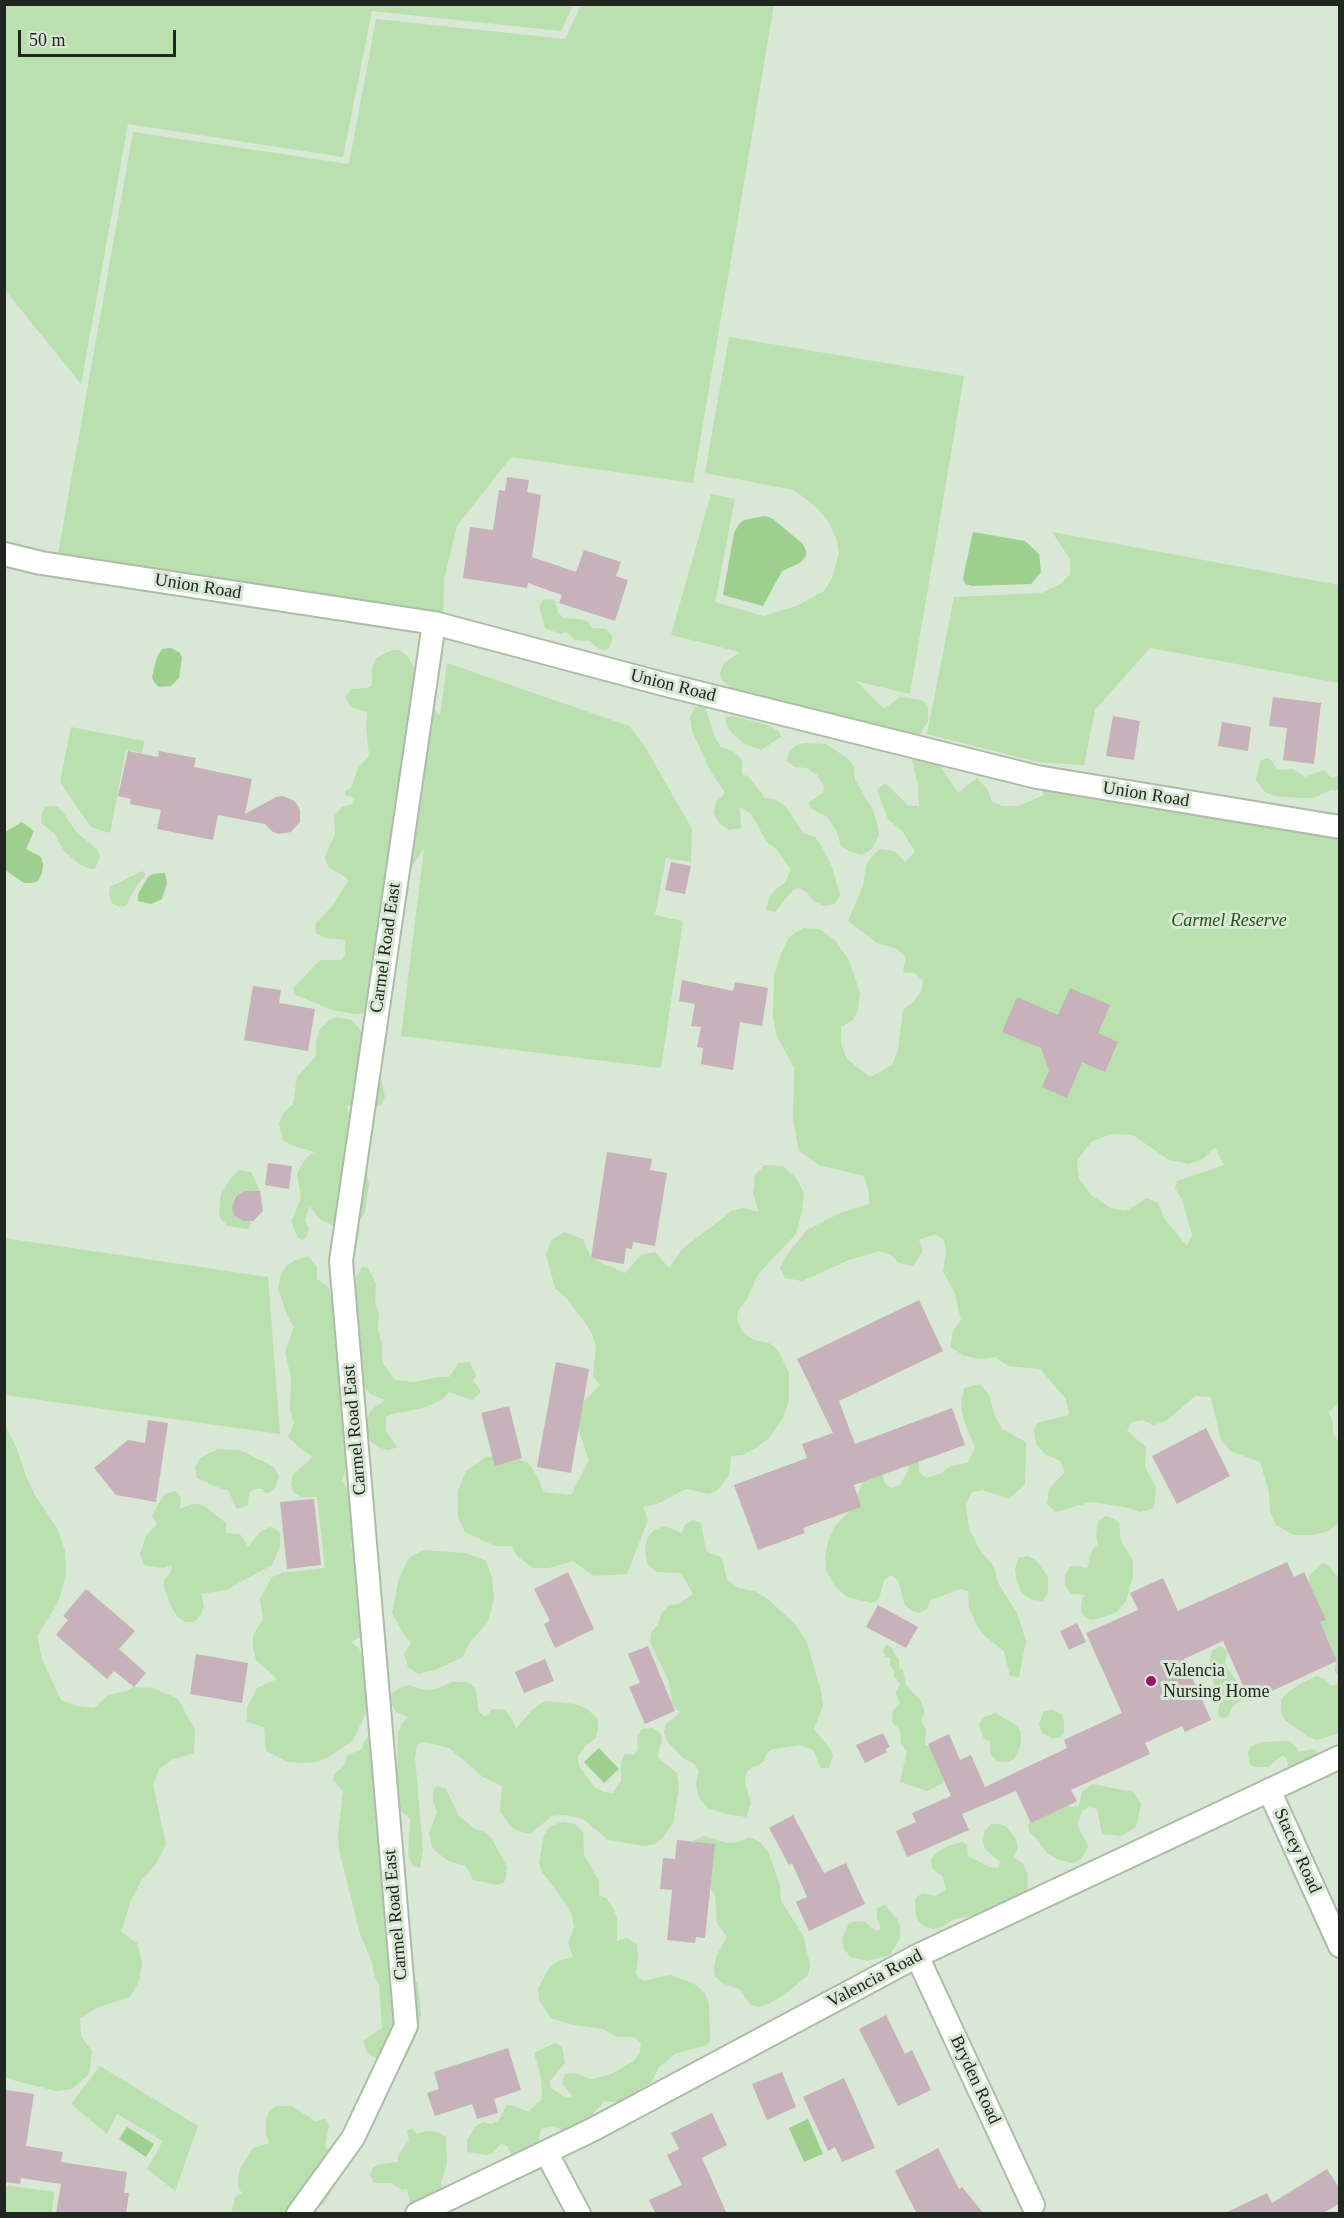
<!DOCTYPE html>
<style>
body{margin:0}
#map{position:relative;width:1344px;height:2218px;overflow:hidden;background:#d9e7d5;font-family:"Times New Roman",serif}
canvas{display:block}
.frame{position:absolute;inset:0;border:6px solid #212620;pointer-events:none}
.scale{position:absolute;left:18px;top:30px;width:158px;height:27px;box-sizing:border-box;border:3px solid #212620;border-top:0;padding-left:8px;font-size:18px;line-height:21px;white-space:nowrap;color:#212620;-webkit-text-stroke:4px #d9e7d5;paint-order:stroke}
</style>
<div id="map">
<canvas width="1344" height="2218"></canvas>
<div class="frame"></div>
<div class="scale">50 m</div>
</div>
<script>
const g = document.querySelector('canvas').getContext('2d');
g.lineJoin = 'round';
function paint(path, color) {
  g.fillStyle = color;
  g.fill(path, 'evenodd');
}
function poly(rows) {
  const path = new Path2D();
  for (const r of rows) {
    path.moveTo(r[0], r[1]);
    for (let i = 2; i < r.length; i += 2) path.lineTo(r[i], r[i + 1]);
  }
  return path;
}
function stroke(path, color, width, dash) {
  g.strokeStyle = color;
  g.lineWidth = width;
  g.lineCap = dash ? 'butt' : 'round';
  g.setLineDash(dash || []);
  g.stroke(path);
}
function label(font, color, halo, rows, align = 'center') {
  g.font = font + ' "Times New Roman",serif';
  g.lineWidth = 6;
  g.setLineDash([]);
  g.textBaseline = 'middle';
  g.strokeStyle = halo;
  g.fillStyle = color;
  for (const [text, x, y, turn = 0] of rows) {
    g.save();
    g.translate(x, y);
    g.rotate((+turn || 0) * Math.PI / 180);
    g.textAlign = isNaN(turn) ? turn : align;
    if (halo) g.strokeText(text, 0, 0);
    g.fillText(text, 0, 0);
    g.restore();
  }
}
const green = poly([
 [4,5,5,4,573,5,561,31,372,11,343,157,128,124,81,384,5,290],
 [581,5,774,5,693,483,511,457,457,526,444,579,443,625,56,565,133,132,349,164,376,19,565,39],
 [729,337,964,376,910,694,856,681,884,709,900,697,922,700,928,706,928,721,920,735,914,739,737,693,722,680,720,673,724,663,740,652,671,635,711,494,735,499,715,602,764,616,796,606,824,591,832,578,839,553,837,540,828,521,816,507,794,490,705,473],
 [1052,532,1339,585,1339,683,1150,648,1095,710,1084,765,1038,762,927,734,954,597,1041,593,1062,583,1070,574,1070,559],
 [550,599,555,601,558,613,564,618,580,619,588,622,592,628,606,629,613,637,609,648,604,650,599,649,589,641,575,640,566,632,560,634,545,628,539,606,543,600],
 [392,650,400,650,407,656,418,674,430,704,440,716,447,663,629,726,644,745,692,829,691,862,666,858,655,915,683,921,661,1068,401,1036,424,848,413,865,405,870,369,1013,355,1014,332,1010,296,995,293,989,316,964,321,960,341,960,345,954,345,940,325,938,316,933,315,928,316,923,333,905,348,881,346,877,330,868,326,863,325,856,335,834,334,816,342,807,353,804,355,799,353,797,345,795,345,791,351,788,358,768,369,756,366,726,367,712,351,707,347,701,346,696,351,689,367,688,372,685,372,668,376,658],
 [705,706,715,738,721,747,733,751,742,760,742,775,748,776,765,798,775,799,787,808,803,833,815,837,822,847,832,867,840,895,835,904,825,906,815,902,806,892,798,888,792,891,775,912,766,910,769,897,777,888,785,883,791,870,777,850,767,842,751,814,740,807,741,828,729,830,718,822,714,813,716,802,725,793,710,770,692,731,690,717,695,707],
 [734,716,767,725,779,731,781,737,761,750,745,744,732,733,727,726,725,717],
 [71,727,144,741,142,753,126,750,110,833,91,827,60,782],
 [804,743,826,744,847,758,854,766,855,780,873,810,877,823,879,835,872,849,862,855,853,853,841,846,836,830,827,817,812,809,808,803,823,793,824,786,817,775,807,768,795,767,787,761,789,751,797,745],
 [922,755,935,758,958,793,977,778,988,790,992,802,1003,806,1018,806,1044,795,1037,777,1339,827,1340,1402,1328,1412,1333,1422,1333,1433,1339,1443,1340,1521,1329,1531,1313,1535,1294,1535,1276,1525,1270,1512,1269,1492,1260,1462,1230,1451,1220,1437,1211,1397,1195,1396,1166,1421,1153,1425,1143,1420,1132,1422,1127,1431,1146,1447,1145,1467,1156,1487,1154,1508,1140,1512,1125,1507,1091,1502,1056,1512,1047,1504,1049,1489,1065,1472,1060,1461,1045,1454,1036,1444,1034,1430,1037,1423,1069,1415,1066,1399,1040,1369,1008,1366,995,1357,980,1359,964,1356,950,1347,953,1331,961,1320,955,1294,943,1271,946,1252,944,1240,936,1234,919,1240,923,1250,913,1266,899,1263,891,1255,880,1251,849,1260,802,1281,785,1278,780,1268,788,1253,807,1230,840,1213,869,1204,869,1194,864,1176,819,1165,799,1151,793,1119,794,1068,776,1034,773,1017,774,975,781,954,789,937,803,928,819,929,835,940,849,960,860,993,858,1010,853,1020,841,1027,841,1044,847,1059,870,1077,892,1065,898,1050,903,1010,913,1002,921,992,923,981,915,973,903,972,906,957,897,949,877,943,848,921,863,886,866,866,872,856,880,849,895,851,905,862,915,852,903,832,888,819,877,790,885,783,909,806,919,806,918,784,912,760],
 [1111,1134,1133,1135,1169,1160,1189,1164,1203,1159,1215,1147,1224,1165,1177,1181,1175,1188,1182,1200,1192,1235,1187,1246,1165,1220,1158,1203,1147,1198,1126,1211,1111,1208,1091,1195,1079,1178,1077,1161,1091,1142],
 [1267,758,1272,761,1277,770,1293,769,1305,777,1323,770,1332,778,1338,776,1339,765,1339,791,1331,790,1313,798,1298,798,1274,796,1265,792,1256,780,1260,761],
 [51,806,58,807,63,812,76,832,97,849,100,856,95,869,90,869,79,864,64,851,54,833,41,823,42,813,45,807],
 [142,871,146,874,136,887,126,906,119,907,112,903,109,896,110,887],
 [337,1017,352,1020,363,1033,379,1070,385,1097,382,1104,371,1109,357,1109,347,1105,349,1116,349,1141,367,1174,369,1185,365,1213,355,1226,345,1228,334,1226,320,1219,309,1206,305,1220,309,1229,306,1238,302,1240,298,1238,293,1227,292,1220,301,1198,297,1174,305,1159,314,1152,291,1145,283,1140,279,1124,284,1112,293,1104,297,1077,316,1056,316,1041,320,1029,328,1021],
 [765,1165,783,1166,796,1178,804,1193,802,1210,796,1234,759,1273,746,1300,738,1311,737,1319,742,1331,754,1340,769,1343,777,1349,789,1372,789,1400,783,1418,769,1438,756,1448,743,1455,731,1456,729,1475,718,1490,709,1494,686,1489,657,1504,643,1507,648,1520,627,1574,594,1576,573,1561,549,1568,533,1568,517,1556,512,1546,495,1546,465,1532,458,1517,458,1491,466,1471,486,1457,507,1455,528,1463,538,1477,543,1492,571,1495,589,1460,578,1429,579,1412,584,1401,600,1385,593,1376,596,1346,592,1334,584,1321,566,1298,555,1288,546,1255,551,1240,564,1232,583,1239,591,1258,625,1273,641,1255,655,1252,669,1268,682,1249,732,1211,743,1208,759,1212,753,1194,755,1175],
 [239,1170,251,1172,259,1189,259,1196,255,1192,245,1191,235,1196,233,1201,232,1206,235,1216,243,1221,251,1221,250,1227,247,1229,228,1226,220,1218,219,1214,221,1194,231,1178],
 [4,1238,268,1277,280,1434,5,1395],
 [308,1256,317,1267,317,1279,328,1287,334,1305,349,1461,342,1480,349,1492,355,1526,351,1546,359,1555,363,1585,357,1596,363,1600,363,1636,351,1642,359,1648,369,1680,370,1700,366,1713,353,1740,329,1757,316,1762,301,1763,287,1762,266,1751,264,1727,247,1722,247,1707,257,1688,277,1679,256,1660,253,1648,253,1635,263,1619,260,1599,272,1577,282,1573,325,1568,317,1497,301,1497,294,1493,291,1484,293,1474,309,1461,312,1456,302,1450,288,1437,294,1423,290,1410,291,1377,285,1352,294,1327,287,1315,278,1289,281,1274,286,1266,294,1261],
 [362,1267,368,1268,376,1283,375,1302,379,1314,378,1329,382,1344,382,1362,395,1380,414,1382,438,1377,449,1377,459,1363,469,1362,476,1375,473,1382,477,1385,481,1392,472,1400,449,1392,443,1399,435,1403,419,1409,392,1414,386,1417,386,1431,397,1447,389,1450,380,1448,371,1442,366,1431,366,1421,371,1410,385,1400,370,1394,361,1382,355,1325,358,1314,356,1289,357,1276],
 [980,1384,989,1395,994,1414,1002,1429,1026,1442,1025,1484,1009,1499,983,1490,972,1492,966,1505,969,1529,980,1550,994,1567,998,1583,1017,1613,1026,1641,1019,1677,1010,1676,1004,1651,986,1637,977,1626,969,1607,968,1591,960,1589,931,1600,927,1609,919,1613,911,1610,905,1605,898,1580,891,1575,884,1580,879,1599,872,1603,847,1597,834,1585,826,1570,825,1557,828,1541,836,1525,848,1513,870,1468,881,1471,885,1483,891,1488,900,1485,908,1471,909,1462,913,1457,919,1463,919,1472,926,1478,940,1474,950,1466,968,1463,975,1447,964,1421,961,1405,964,1388],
 [5,1425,17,1449,26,1476,35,1495,58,1530,65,1551,66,1576,58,1602,37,1636,42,1659,61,1700,77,1706,94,1708,108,1695,127,1691,134,1687,153,1688,178,1699,195,1730,194,1753,172,1760,159,1769,153,1785,166,1844,156,1864,141,1881,131,1900,121,1932,137,1943,142,1962,139,1981,130,1997,99,2007,80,2018,81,2036,92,2051,89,2074,72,2089,56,2091,5,2078],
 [218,1449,239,1450,273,1466,279,1476,275,1488,267,1494,262,1489,255,1489,249,1493,248,1505,237,1509,228,1490,219,1488,197,1478,195,1467,200,1458],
 [176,1491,181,1498,180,1509,192,1504,199,1504,207,1508,226,1523,226,1533,240,1534,248,1547,260,1532,269,1527,276,1529,280,1534,280,1546,272,1565,226,1590,201,1594,204,1606,200,1616,194,1622,185,1622,177,1616,172,1608,164,1588,164,1579,170,1574,172,1565,163,1568,144,1565,140,1554,146,1536,157,1524,152,1516,159,1503,165,1494],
 [1106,1516,1114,1519,1119,1523,1121,1541,1133,1561,1133,1576,1126,1601,1117,1612,1101,1618,1090,1620,1082,1614,1081,1606,1082,1599,1086,1595,1071,1594,1065,1585,1065,1576,1070,1567,1078,1566,1087,1568,1092,1550,1098,1544,1096,1534,1098,1521],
 [693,1520,701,1523,706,1551,722,1558,727,1580,739,1588,754,1591,768,1599,796,1625,807,1643,821,1691,823,1705,814,1729,829,1747,833,1755,829,1768,821,1768,813,1750,800,1745,773,1749,766,1754,764,1761,758,1766,753,1766,746,1773,745,1783,751,1803,746,1817,726,1814,708,1808,699,1798,696,1784,699,1771,694,1764,683,1758,667,1741,664,1732,666,1724,680,1713,672,1704,669,1682,650,1642,651,1633,658,1624,661,1614,669,1605,679,1604,693,1594,681,1573,656,1572,647,1563,645,1547,648,1537,654,1530,665,1526,682,1533,685,1525],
 [423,1550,467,1553,486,1561,492,1577,494,1599,488,1622,470,1642,463,1657,435,1670,418,1674,408,1667,404,1654,411,1643,404,1635,392,1613,399,1578,409,1558],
 [1028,1556,1037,1561,1048,1577,1048,1592,1043,1601,1033,1600,1022,1593,1017,1582,1015,1570,1018,1558],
 [1322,1563,1329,1565,1334,1573,1340,1578,1340,1726,1337,1734,1317,1740,1308,1737,1296,1728,1285,1720,1281,1712,1281,1700,1288,1692,1303,1682,1317,1676,1326,1680,1330,1686,1336,1685,1339,1677,1334,1670,1337,1661,1320,1622,1325,1619,1309,1583,1310,1575],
 [886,1644,892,1648,894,1654,899,1659,899,1668,903,1670,906,1685,920,1700,923,1707,924,1713,921,1721,926,1730,925,1744,933,1749,946,1770,943,1783,927,1791,900,1782,907,1751,901,1744,900,1730,892,1722,893,1710,900,1704,896,1693,900,1684,894,1676,894,1670,890,1666,890,1657,886,1657,883,1651],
 [1220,1646,1228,1651,1225,1662,1228,1669,1239,1684,1241,1701,1233,1705,1228,1716,1224,1718,1219,1717,1218,1713,1221,1694,1214,1685,1209,1665,1212,1651],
 [452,1682,466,1682,475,1687,479,1712,485,1717,493,1709,505,1710,512,1719,516,1729,532,1710,545,1701,575,1704,587,1709,597,1718,598,1728,596,1738,585,1746,578,1756,579,1766,594,1787,604,1792,613,1793,621,1781,621,1763,625,1754,634,1755,638,1749,637,1736,642,1729,653,1728,661,1734,662,1741,659,1748,658,1758,677,1773,679,1787,673,1823,663,1838,655,1844,644,1846,608,1840,583,1819,564,1815,552,1816,530,1834,521,1832,511,1827,500,1811,502,1786,483,1777,449,1748,425,1742,417,1745,415,1758,423,1850,420,1868,413,1866,408,1856,410,1819,396,1806,398,1733,402,1723,409,1717,396,1712,391,1703,390,1695,398,1689,408,1685,425,1690,436,1689],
 [1053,1710,1062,1715,1064,1723,1064,1732,1059,1738,1052,1738,1042,1733,1039,1724,1044,1711],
 [995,1713,1016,1725,1021,1733,1021,1745,1014,1759,1008,1762,997,1761,991,1754,990,1741,984,1739,979,1725,982,1718],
 [372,1733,412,1976,418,1984,421,2015,414,2041,406,2057,400,2059,385,2056,377,2058,369,2055,365,2048,364,2040,382,2028,379,1985,374,1975,372,1962,360,1934,339,1850,338,1835,343,1791,333,1780,334,1774,344,1766,348,1755,362,1749,364,1741],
 [1289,1741,1296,1746,1298,1752,1313,1749,1319,1753,1322,1759,1320,1777,1308,1785,1296,1780,1288,1769,1287,1759,1283,1755,1268,1767,1255,1767,1250,1765,1248,1753,1251,1746,1263,1742],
 [1093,1784,1133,1792,1141,1804,1136,1827,1121,1836,1102,1834,1097,1809,1090,1807,1083,1810,1077,1824,1088,1846,1085,1853,1081,1859,1073,1863,1059,1860,1047,1853,1036,1838,1030,1833,1028,1826,1033,1816,1065,1803,1071,1807,1079,1806,1082,1792],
 [438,1786,446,1789,459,1816,474,1828,486,1833,492,1839,507,1867,505,1881,498,1885,473,1880,466,1866,448,1861,432,1848,429,1833,437,1812,433,1800,433,1790],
 [563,1822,575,1824,583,1832,584,1855,599,1881,599,1895,606,1898,613,1908,617,1918,617,1941,626,1938,637,1944,638,1958,636,1974,643,1981,670,1975,693,1983,704,1992,709,2003,710,2042,706,2045,675,2054,659,2067,651,2083,640,2089,631,2100,622,2103,605,2101,594,2112,592,2130,570,2133,552,2126,541,2129,535,2154,514,2159,507,2146,501,2143,494,2152,487,2155,467,2152,467,2140,476,2126,483,2122,492,2124,499,2120,507,2105,514,2106,528,2112,542,2099,541,2077,534,2053,555,2043,562,2047,565,2063,550,2081,551,2088,566,2098,572,2096,562,2083,565,2074,575,2073,591,2079,609,2075,634,2061,640,2052,641,2043,634,2037,617,2037,603,2029,569,2024,551,2018,539,2000,538,1988,550,1967,558,1961,573,1957,568,1943,574,1928,572,1914,567,1905,542,1872,539,1863,544,1835,550,1826],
 [991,1824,1000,1824,1007,1827,1016,1839,1018,1848,1014,1857,1023,1864,1028,1874,1027,1893,998,1908,991,1908,978,1915,954,1919,941,1927,933,1929,926,1927,919,1922,916,1916,915,1901,917,1897,922,1893,935,1896,946,1890,943,1877,932,1868,931,1860,936,1853,948,1846,962,1842,967,1845,968,1856,989,1867,999,1868,1000,1862,985,1849,983,1841,984,1832],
 [703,1836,727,1843,738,1842,749,1837,760,1842,768,1852,773,1865,780,1885,781,1901,803,1935,810,1965,808,1975,784,1995,768,2004,759,2007,751,2005,739,1989,722,1983,715,1976,714,1968,716,1957,727,1937,717,1923,715,1895,707,1884,691,1842],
 [885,1905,897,1919,900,1927,900,1938,890,1955,867,1961,851,1957,844,1949,842,1939,849,1923,858,1921,865,1922,876,1931,881,1929,877,1918,877,1908],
 [100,2066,198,2126,175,2191,147,2169,163,2141,117,2114,107,2134,71,2104],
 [276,2106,292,2106,315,2121,326,2119,329,2125,325,2147,332,2152,340,2167,341,2175,325,2202,311,2213,231,2214,235,2197,242,2193,238,2187,239,2171,253,2148,269,2143,266,2133,266,2119,270,2110],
 [412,2128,417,2134,426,2131,438,2132,446,2137,447,2164,441,2183,446,2201,411,2207,407,2189,402,2190,391,2183,374,2183,370,2175,373,2167,380,2164,397,2162,399,2154,409,2140,407,2131],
 [5,2185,54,2192,52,2213,5,2213]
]);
const water = poly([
 [765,516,773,519,803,544,806,551,806,556,800,563,782,571,763,606,723,595,734,533,739,524,744,520],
 [973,532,1025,541,1039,554,1041,572,1031,584,972,586,965,584,963,578],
 [171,648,180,653,182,658,179,678,171,686,159,687,154,682,152,677,157,657,162,649],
 [22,822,34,831,26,849,41,857,43,865,42,873,38,881,31,883,24,883,5,870,5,832],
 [165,873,167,883,162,899,151,904,138,901,138,894,148,877,153,874],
 [599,1748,619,1769,604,1783,584,1762],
 [808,2119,823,2154,804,2162,789,2128],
 [127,2127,154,2144,146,2157,119,2139]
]);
const building = poly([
 [507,477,529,480,527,492,541,495,532,557,576,572,584,550,621,562,616,576,628,580,615,621,559,603,562,595,528,583,527,588,463,578,470,527,493,530,499,490,505,491],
 [1273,697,1321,703,1314,764,1283,760,1287,728,1269,726],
 [1113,716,1140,721,1134,760,1106,756],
 [1222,722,1251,727,1248,751,1218,746],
 [128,751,158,757,159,751,196,758,194,767,252,779,245,814,276,797,282,796,293,800,297,804,300,810,300,822,291,832,279,834,273,832,265,824,218,815,213,840,157,829,161,810,130,804,131,799,118,796],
 [671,862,691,866,685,894,665,890],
 [682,980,733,991,735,982,768,988,762,1026,740,1022,733,1070,701,1064,703,1048,697,1047,701,1027,691,1026,695,1004,679,1001],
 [253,986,281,990,279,1003,315,1009,308,1051,244,1040],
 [1070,988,1110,1005,1098,1033,1118,1042,1105,1072,1082,1062,1067,1098,1042,1087,1049,1070,1041,1048,1002,1032,1017,997,1058,1015],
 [607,1152,652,1159,650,1170,667,1173,655,1246,633,1242,632,1249,626,1248,624,1264,591,1258],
 [268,1163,292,1166,289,1189,265,1185],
 [245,1191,260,1191,263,1211,253,1221,243,1221,235,1216,233,1212,232,1206,236,1196],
 [919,1300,943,1351,839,1401,855,1444,952,1408,965,1445,854,1485,861,1507,803,1528,805,1533,758,1550,734,1485,807,1458,802,1444,833,1433,797,1359],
 [556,1362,589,1369,571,1473,537,1467],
 [509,1406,522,1458,495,1466,481,1413],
 [148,1420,168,1423,156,1502,116,1495,94,1468,128,1440,145,1443],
 [1206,1428,1230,1476,1177,1504,1152,1456],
 [314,1499,321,1565,287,1569,280,1502],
 [1287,1562,1294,1577,1304,1572,1326,1620,1320,1622,1337,1661,1250,1701,1223,1641,1184,1659,1211,1720,1185,1732,1182,1726,1145,1743,1150,1754,1071,1790,1077,1801,1031,1823,1016,1791,962,1814,969,1830,907,1857,896,1831,916,1822,912,1813,951,1796,928,1744,949,1734,960,1760,971,1755,985,1787,1067,1748,1064,1740,1122,1713,1086,1633,1138,1610,1130,1593,1163,1578,1178,1611],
 [568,1572,594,1629,555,1648,544,1624,550,1621,534,1589],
 [86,1589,135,1631,119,1649,146,1673,134,1687,114,1671,107,1679,56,1635,68,1620,63,1616],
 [878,1605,918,1627,906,1648,866,1627],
 [1077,1623,1086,1642,1069,1650,1060,1631],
 [648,1646,675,1711,645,1724,629,1687,640,1683,628,1654],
 [196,1654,248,1663,242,1703,190,1694],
 [545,1659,554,1681,524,1693,515,1672],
 [883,1733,890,1747,885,1749,887,1752,865,1763,856,1745],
 [793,1815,824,1873,846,1863,865,1904,809,1931,796,1902,807,1897,792,1863,789,1865,769,1828],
 [677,1840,715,1844,705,1938,696,1937,695,1943,667,1940,672,1890,660,1889,663,1858,675,1859],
 [886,2015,905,2054,912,2050,931,2090,898,2106,859,2029],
 [508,2048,521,2090,494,2099,498,2113,477,2119,472,2104,435,2116,427,2093,439,2089,434,2072],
 [782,2072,796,2107,767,2120,752,2084],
 [844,2078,875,2148,842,2162,835,2147,828,2151,803,2097],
 [6,2090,34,2094,26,2146,63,2152,61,2162,127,2172,124,2193,129,2193,126,2214,56,2214,61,2184,21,2178,20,2184,4,2182,4,2101],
 [712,2113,727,2145,702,2158,727,2214,656,2214,649,2200,682,2185,667,2155,679,2149,671,2133],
 [938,2148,959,2189,962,2187,984,2214,917,2214,895,2171],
 [1327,2169,1340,2189,1340,2203,1322,2214,1223,2214,1267,2193,1272,2203]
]);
const minor = poly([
 [4,554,41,563,434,623,663,684,1037,777,1340,827],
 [1269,1790,1340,1946],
 [917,1956,1033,2205],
 [546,2152,579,2214],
 [298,2214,353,2138,406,2026,341,1261,434,623],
 [417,2214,592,2130,917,1956,1340,1757]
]);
const markers = [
 [1151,1681,6,"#9b1366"]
];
const streetNames = [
 ["Union Road",198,587,9],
 ["Union Road",673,686,14],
 ["Union Road",1146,795,9],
 ["Carmel Road East",386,948,-82],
 ["Carmel Road East",355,1430,-95],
 ["Stacey Road",1297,1851,66],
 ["Carmel Road East",396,1915,-95],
 ["Valencia Road",875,1979,-28],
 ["Bryden Road",975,2080,65]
];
const parkNames = [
 ["Carmel Reserve",1229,921]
];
const poiNames = [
 ["Valencia",1163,1671],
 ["Nursing Home",1163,1692]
];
paint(green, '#b9e0ae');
paint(water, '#9dcf8f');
paint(building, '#c7b1ba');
stroke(minor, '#adbba9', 26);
stroke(minor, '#fff', 22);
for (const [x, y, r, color] of markers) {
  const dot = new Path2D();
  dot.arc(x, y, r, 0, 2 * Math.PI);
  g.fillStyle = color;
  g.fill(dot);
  stroke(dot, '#d9e7d5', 2);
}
label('18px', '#212620', '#d9e7d5', streetNames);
label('italic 18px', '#255415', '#d9e7d5', parkNames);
label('18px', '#212620', '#d9e7d5', poiNames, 'left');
</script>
